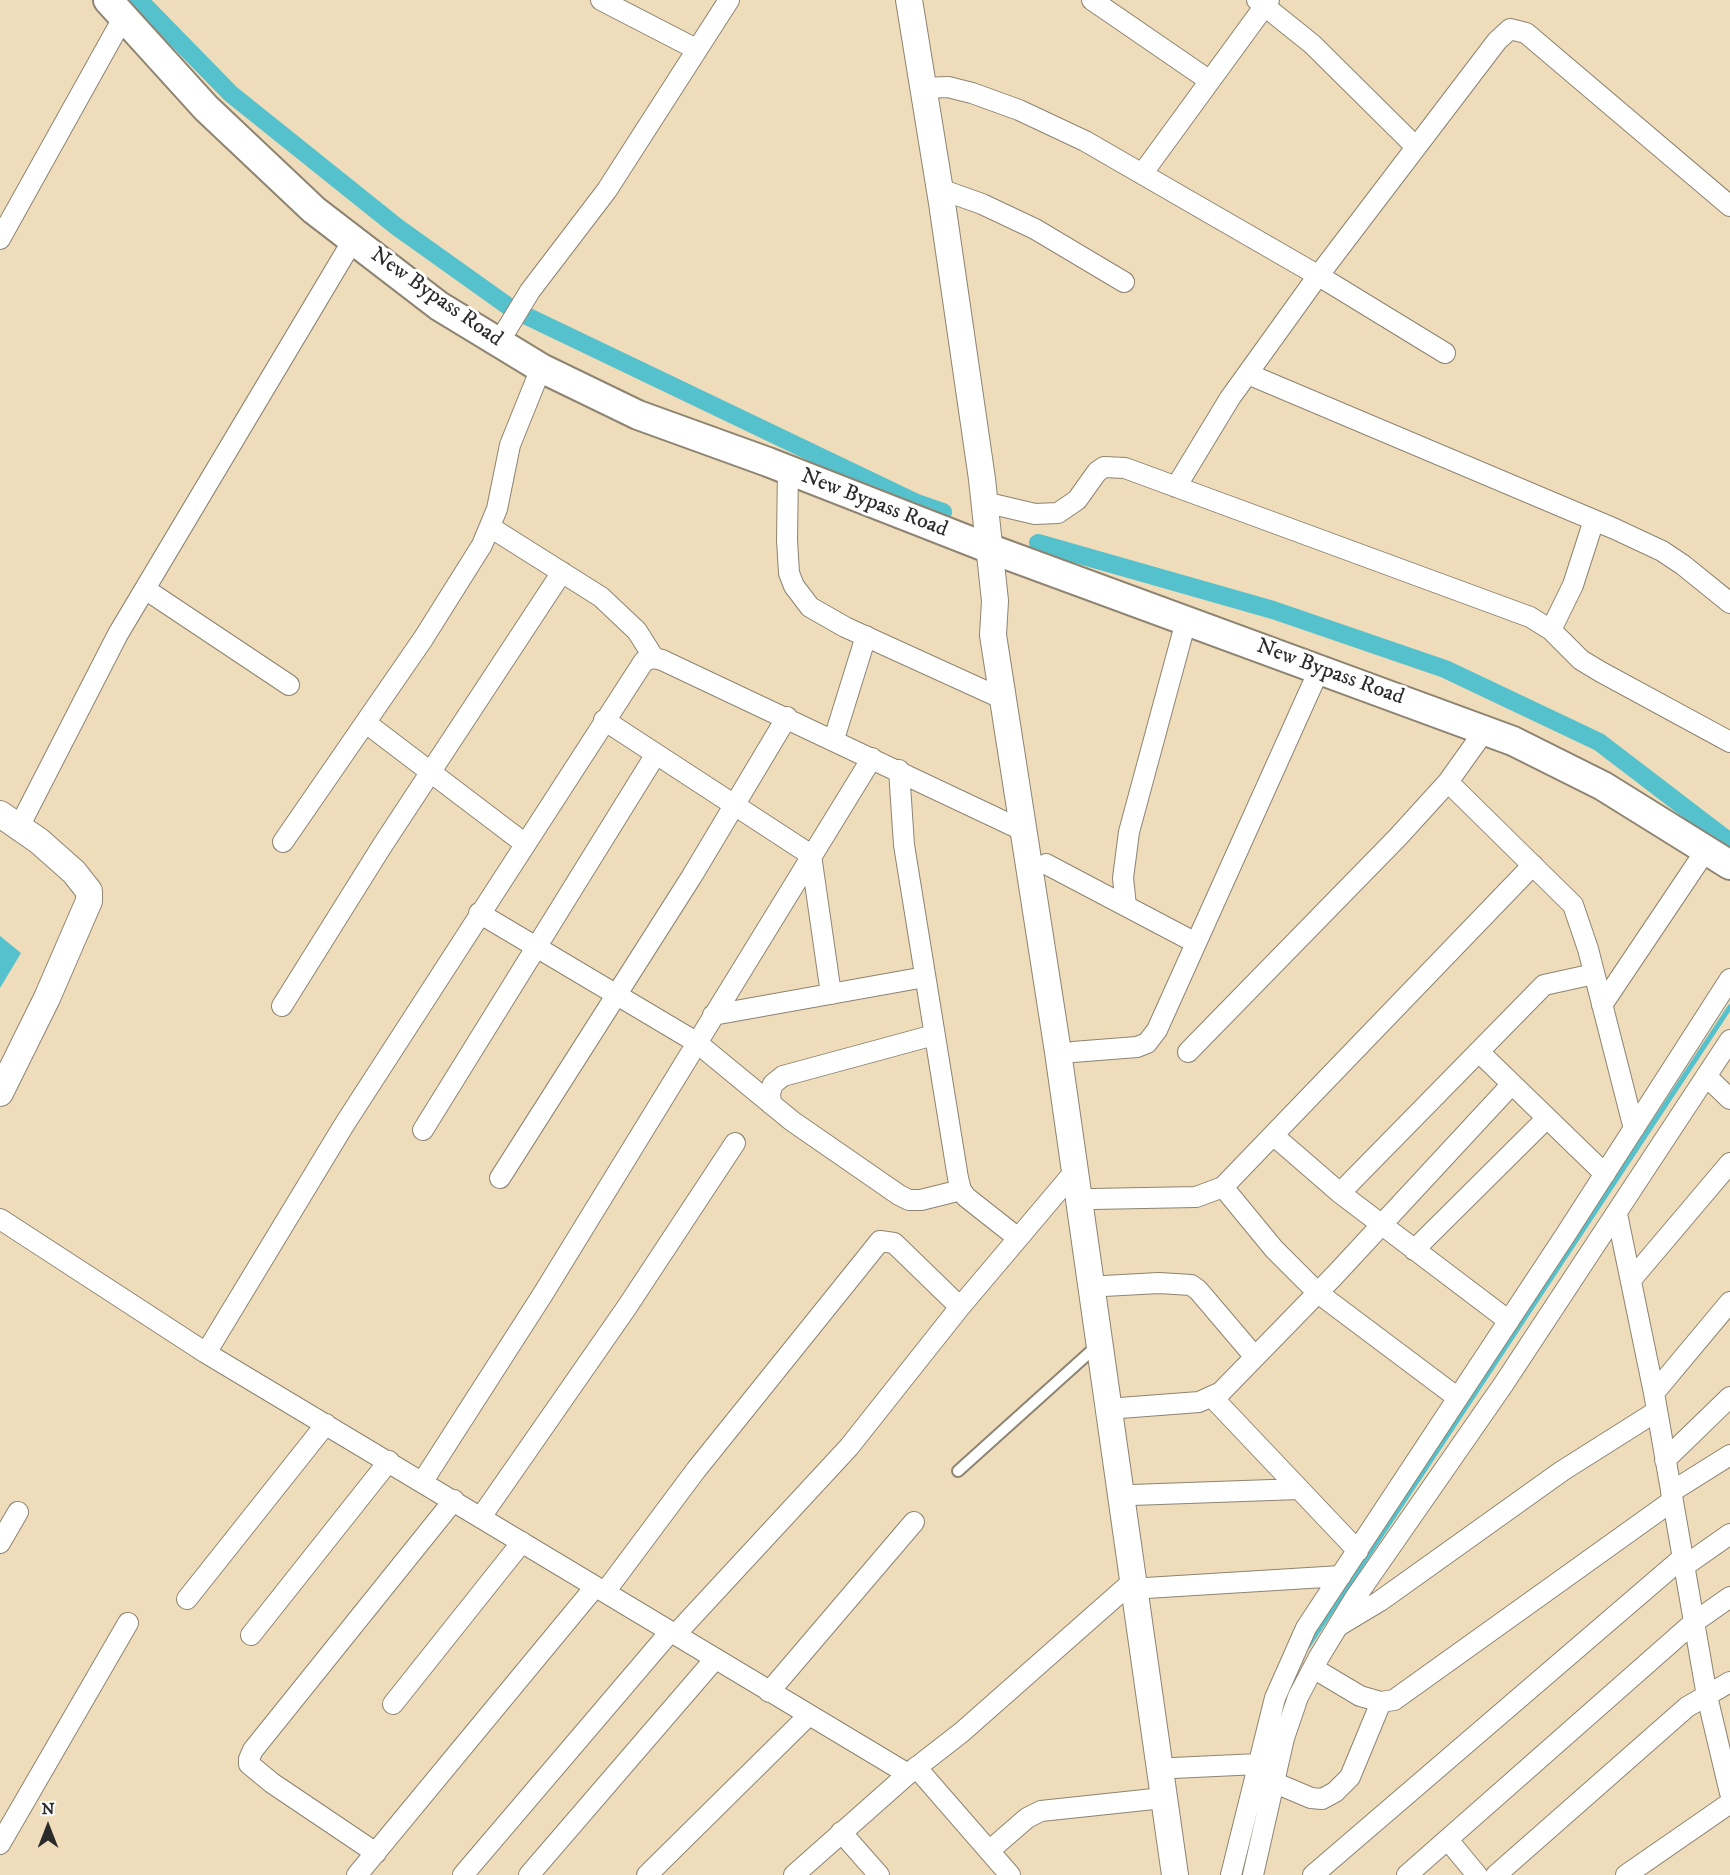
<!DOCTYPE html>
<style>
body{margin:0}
#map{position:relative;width:1730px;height:1875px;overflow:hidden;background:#efdcba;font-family:"IM FELL DW Pica",serif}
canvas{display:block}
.north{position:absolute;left:18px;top:1797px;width:60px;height:60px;-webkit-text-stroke:4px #fff;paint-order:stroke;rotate:0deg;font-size:16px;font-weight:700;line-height:24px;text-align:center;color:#2b2b2b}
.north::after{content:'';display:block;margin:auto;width:21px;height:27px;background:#2b2b2b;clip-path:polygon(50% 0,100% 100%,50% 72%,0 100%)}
</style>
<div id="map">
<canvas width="1730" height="1875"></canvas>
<div class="north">N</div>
</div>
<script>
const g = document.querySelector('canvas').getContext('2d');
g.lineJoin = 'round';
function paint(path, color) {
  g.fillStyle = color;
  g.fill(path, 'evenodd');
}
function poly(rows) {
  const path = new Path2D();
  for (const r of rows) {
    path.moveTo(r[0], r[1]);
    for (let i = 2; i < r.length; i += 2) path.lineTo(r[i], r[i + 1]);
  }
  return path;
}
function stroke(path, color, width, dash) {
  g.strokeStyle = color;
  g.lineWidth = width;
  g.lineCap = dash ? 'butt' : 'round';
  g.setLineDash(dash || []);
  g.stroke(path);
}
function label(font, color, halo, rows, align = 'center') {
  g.font = font + ' "IM FELL DW Pica",serif';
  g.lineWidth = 6;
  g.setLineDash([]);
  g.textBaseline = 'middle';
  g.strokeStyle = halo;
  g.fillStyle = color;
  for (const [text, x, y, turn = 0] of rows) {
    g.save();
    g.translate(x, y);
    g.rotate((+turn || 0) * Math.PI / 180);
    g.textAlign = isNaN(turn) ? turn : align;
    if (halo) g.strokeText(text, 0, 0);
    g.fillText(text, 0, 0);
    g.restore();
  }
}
const water = poly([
 [0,936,21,953,0,988]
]);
const stream = poly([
 [1308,1646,1730,1007]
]);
const canal = poly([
 [139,0,231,94,397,227,512,309,917,503,943,512],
 [1038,543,1273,610,1445,669,1599,742,1730,842]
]);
const service = poly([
 [958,1471,1099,1344]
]);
const minor = poly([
 [601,0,696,49],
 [1092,0,1210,81],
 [1257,0,1312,44,1416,147],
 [923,88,948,87,972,93,1019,110,1085,141,1319,276,1445,353],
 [1142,174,1269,0],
 [940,189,982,204,1035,229,1124,282],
 [0,239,123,18],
 [499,342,530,291,607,190,729,0],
 [1248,374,1615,529,1662,551,1683,565,1730,603],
 [788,470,787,540,789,573,794,586,810,607,845,627,1003,699],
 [1176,487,1230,398,1312,284,1497,41,1510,29,1526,33,1730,206],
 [984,502,1035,514,1058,513,1077,500,1097,472,1104,467,1125,468,1530,617,1551,630,1581,660,1601,672,1730,742],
 [490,527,601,597,637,631,654,658],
 [145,589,289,685],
 [1551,630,1573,585,1594,520],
 [604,720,811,855,831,994],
 [366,723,524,843],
 [834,739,866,636],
 [899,770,904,845,958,1178,961,1190,966,1197,1018,1238],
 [1448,782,1573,905,1588,949,1634,1129],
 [19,827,118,634,353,240],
 [283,842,423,639,482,545,497,509,510,445,541,368],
 [1046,864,1196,943],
 [1126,906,1123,878,1129,832,1186,621],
 [479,913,696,1042,792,1121,899,1195,909,1200,921,1200,961,1190],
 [1602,1005,1706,850],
 [282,1006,382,846,562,572],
 [713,1015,925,977],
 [1073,1052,1137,1047,1147,1043,1157,1030,1319,670],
 [1188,1052,1398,837,1448,782,1485,730],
 [1479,1052,1605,1174],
 [1706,1076,1730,1099],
 [771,1104,770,1093,773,1084,783,1076,934,1035],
 [423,1130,656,754],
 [1273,1135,1340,1193,1509,1321],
 [500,1178,692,876,787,717],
 [1223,1187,1274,1249,1318,1293,1458,1398],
 [1340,1193,1544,985,1594,974],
 [1092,1199,1196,1197,1223,1187,1533,865],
 [1617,1214,1654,1393,1707,1696,1730,1793],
 [0,1219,206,1353,908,1774],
 [1414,1250,1547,1118],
 [1631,1280,1730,1163],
 [1104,1286,1159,1283,1191,1285,1198,1290,1255,1357],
 [206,1353,344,1125,644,661,654,658,662,660,1024,831],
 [1654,1393,1730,1302],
 [1212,1397,1358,1551],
 [1120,1408,1199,1402,1221,1392,1335,1275,1512,1084],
 [1665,1460,1730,1397],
 [423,1481,543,1294,872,758],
 [1671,1492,1730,1455],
 [1132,1495,1299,1489],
 [481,1517,627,1307,735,1143],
 [0,1543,18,1512],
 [1683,1567,1730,1534],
 [1146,1588,1341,1576],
 [605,1592,696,1470,880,1241,894,1243,960,1307],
 [187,1599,326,1424],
 [1340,1625,1380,1601,1562,1471,1657,1411],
 [251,1635,389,1461],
 [675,1635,849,1447,960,1307,1075,1171],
 [1313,1668,1360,1696,1381,1702,1394,1700,1672,1501],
 [769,1692,914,1522],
 [393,1704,522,1542],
 [916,1767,1010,1875],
 [1173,1768,1258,1764],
 [1273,1782,1311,1798,1322,1799,1335,1792,1350,1777,1381,1702],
 [841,1832,879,1875],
 [1448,1840,1477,1875],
 [0,1844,128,1623],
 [989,1851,1027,1818,1041,1811,1163,1798],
 [376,1853,272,1783,249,1764,249,1759,253,1750,454,1500],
 [357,1875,595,1587],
 [463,1875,670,1632],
 [529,1875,715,1659],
 [647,1875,808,1716],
 [794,1875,908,1774,962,1732,1132,1582],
 [1231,1875,1275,1698,1306,1628,1566,1234,1730,979],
 [1253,1875,1284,1738,1298,1697,1319,1657,1355,1598,1503,1385,1730,1040],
 [1313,1875,1681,1559],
 [1407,1875,1693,1623,1730,1597],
 [1496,1875,1687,1707,1730,1682],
 [1626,1875,1730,1803]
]);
const tertiary = poly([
 [909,0,942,203,982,479,995,601,993,635,1058,1052,1175,1875],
 [0,814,39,841,74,872,89,891,89,901,47,998,0,1093]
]);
const secondary = poly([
 [108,0,206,108,314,210,439,306,541,368,638,415,768,462,988,548,1513,741,1603,786,1730,865]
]);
const streetNames = [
 ["New Bypass Road",436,298,35],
 ["New Bypass Road",874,504,21],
 ["New Bypass Road",1330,673,20]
];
paint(water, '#55c1cd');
stroke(stream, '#55c1cd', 5);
stroke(canal, '#55c1cd', 18);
stroke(service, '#8d8472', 14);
stroke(minor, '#8d8472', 22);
stroke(tertiary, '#8d8472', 28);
stroke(secondary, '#8d8472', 32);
stroke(service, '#fff', 10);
stroke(minor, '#fff', 20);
stroke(tertiary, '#fff', 26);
stroke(secondary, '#fff', 28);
label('22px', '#2b2b2b', '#fff', streetNames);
</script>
